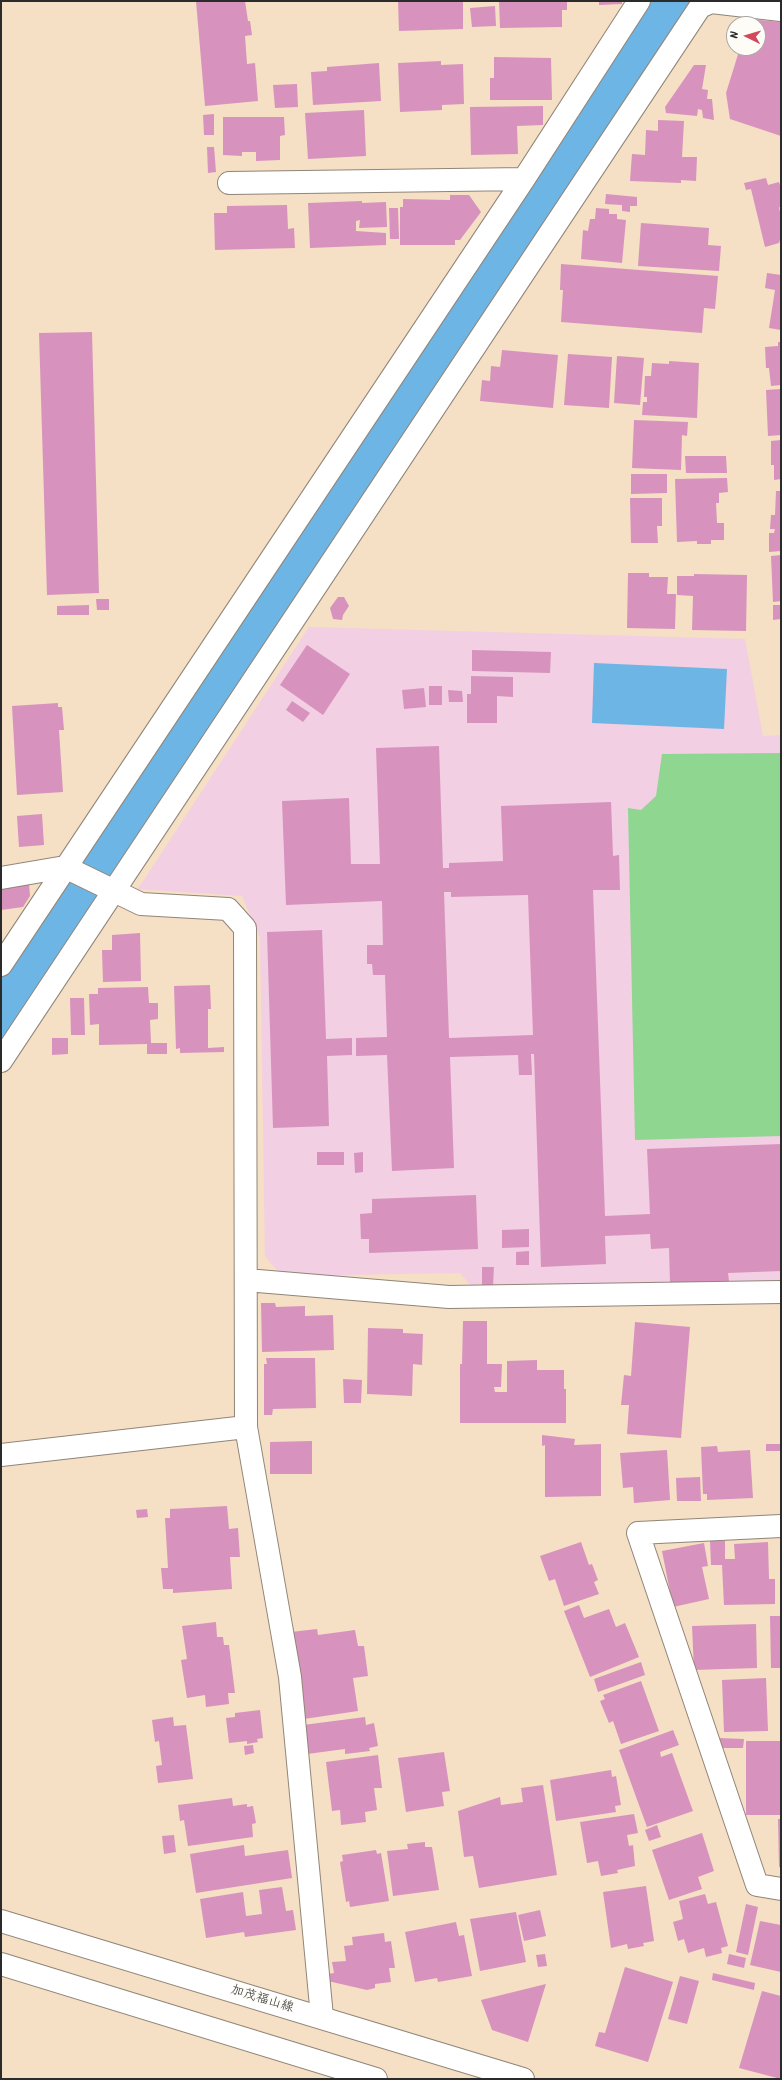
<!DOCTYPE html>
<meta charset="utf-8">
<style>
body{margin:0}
#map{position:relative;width:782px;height:2080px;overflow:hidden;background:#f5dfc5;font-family:Kalam,sans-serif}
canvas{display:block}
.frame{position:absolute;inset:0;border:2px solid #2b2b2b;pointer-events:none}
.north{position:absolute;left:726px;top:16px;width:40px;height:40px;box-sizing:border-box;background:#fdfcf7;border:1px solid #a9a8a5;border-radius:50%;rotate:275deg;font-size:11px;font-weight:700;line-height:16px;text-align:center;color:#2b2b2b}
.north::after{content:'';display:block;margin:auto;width:14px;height:18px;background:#d1495b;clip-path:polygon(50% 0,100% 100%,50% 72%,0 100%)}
</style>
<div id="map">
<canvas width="782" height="2080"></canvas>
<div class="frame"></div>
<div class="north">N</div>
</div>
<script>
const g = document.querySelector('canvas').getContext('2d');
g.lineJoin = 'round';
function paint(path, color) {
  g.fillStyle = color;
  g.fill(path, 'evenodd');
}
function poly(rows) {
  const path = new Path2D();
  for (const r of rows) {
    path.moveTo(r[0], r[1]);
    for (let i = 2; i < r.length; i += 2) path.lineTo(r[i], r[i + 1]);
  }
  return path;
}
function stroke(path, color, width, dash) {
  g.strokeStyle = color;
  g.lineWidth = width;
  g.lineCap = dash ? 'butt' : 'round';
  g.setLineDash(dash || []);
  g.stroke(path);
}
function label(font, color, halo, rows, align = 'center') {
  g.font = font + ' Kalam,"Klee One",sans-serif';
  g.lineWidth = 3;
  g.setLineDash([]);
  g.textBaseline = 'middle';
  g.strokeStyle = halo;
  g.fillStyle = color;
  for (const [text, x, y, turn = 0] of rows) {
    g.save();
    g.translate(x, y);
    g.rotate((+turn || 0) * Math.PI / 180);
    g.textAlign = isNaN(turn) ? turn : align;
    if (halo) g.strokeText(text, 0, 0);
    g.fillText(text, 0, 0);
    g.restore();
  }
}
const built = poly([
 [309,627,745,639,763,736,781,735,781,1284,472,1287,460,1273,282,1276,265,1256,260,938,242,896,138,889]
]);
const green = poly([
 [781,753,781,1136,635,1140,628,808,641,810,656,796,662,754]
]);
const water = poly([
 [594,663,727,669,724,729,592,723]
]);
const river = poly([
 [1,1018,613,100,676,1]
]);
const building = poly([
 [196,1,245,1,248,21,250,21,252,35,245,36,247,64,255,63,258,101,205,106],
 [398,1,463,1,463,29,399,31],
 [499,1,567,1,567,10,562,10,562,27,500,28],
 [599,1,622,1,622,4,599,5],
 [495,6,496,26,472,27,470,8],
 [748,19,781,22,781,136,730,119,726,93,740,48,758,48,758,24,747,24],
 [494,57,551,58,552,100,490,100,490,78,494,78],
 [441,61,441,65,463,64,464,104,442,105,442,110,400,112,398,63],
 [379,63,381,101,313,105,311,72,327,71,327,67],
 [694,65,706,65,702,89,708,90,707,99,712,99,714,120,703,118,702,110,698,109,697,116,666,113,665,107],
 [297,84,298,107,275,108,273,85],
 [543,106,543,125,517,126,518,154,471,155,470,107],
 [364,110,366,156,308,159,305,113],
 [214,114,214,135,204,135,203,115],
 [223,117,284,117,285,135,280,136,280,160,256,161,256,152,242,152,242,156,223,155],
 [658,120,684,121,682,157,697,157,696,181,681,180,681,183,630,181,632,154,645,155,646,130,658,131],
 [207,147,214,147,216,172,208,173],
 [766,178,768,185,779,182,781,189,781,208,779,207,781,217,781,237,779,243,765,247,751,189,746,190,744,183],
 [606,194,637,197,637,206,630,206,630,212,622,211,622,205,605,204],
 [450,195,469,195,481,212,460,240,455,240,455,245,400,245,400,207,403,207,403,199,450,200],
 [362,201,362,203,386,202,387,227,359,228,360,220,356,221,356,231,386,233,386,245,310,248,308,203],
 [287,205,288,229,294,228,295,248,215,250,214,213,227,213,227,206],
 [389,208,398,208,399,239,390,239],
 [596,208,609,209,609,214,617,214,617,219,626,220,622,263,581,259,583,230,588,231,590,219,595,219],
 [641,223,709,228,708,245,721,246,719,271,638,266],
 [561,264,718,276,715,309,704,308,702,333,561,322,563,290,560,290],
 [767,273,781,275,781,330,769,328,775,290,765,288],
 [92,332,99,593,47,595,39,333],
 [778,342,781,342,781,385,771,386,769,368,766,368,765,347,778,346],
 [502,350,558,355,553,408,480,401,482,380,490,381,491,366,500,367],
 [568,354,612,357,609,408,564,405],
 [617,356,644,358,640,405,614,403],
 [669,361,699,363,697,418,642,415,643,402,647,402,647,397,644,397,645,376,651,376,652,363,669,364],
 [781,389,781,435,768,436,766,390],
 [634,420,688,422,687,436,682,435,681,470,632,468],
 [781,440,781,479,774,480,774,465,771,465,771,441],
 [685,456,726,456,727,473,686,473],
 [631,474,667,474,667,493,631,494],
 [727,478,728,492,719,493,719,503,716,503,717,523,724,523,724,540,711,540,711,544,697,544,697,541,677,542,675,479],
 [776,491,781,491,781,551,769,552,769,533,774,533,775,529,770,529,771,515,775,515],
 [630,498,662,498,662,526,657,526,658,543,631,543],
 [781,555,781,601,773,602,771,556],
 [628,573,649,573,649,577,668,577,667,594,676,594,675,629,627,628],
 [694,574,747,575,746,631,692,630,693,596,677,595,677,576,694,576],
 [338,597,344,597,349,606,343,615,342,620,333,619,330,608],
 [96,599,109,599,109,610,97,610],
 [89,605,89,615,57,615,57,606],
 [773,605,781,605,781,619,773,620],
 [307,645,350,674,323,715,280,685],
 [472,650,551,652,550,673,472,671],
 [471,676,513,677,513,697,497,696,497,723,467,723,467,694,471,694],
 [429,686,442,686,442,705,429,705],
 [424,688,426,707,404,709,402,690],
 [448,690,462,691,463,702,449,702],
 [292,701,310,713,303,722,286,710],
 [58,703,58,707,62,707,64,730,59,730,63,792,17,795,12,706],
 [439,746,443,868,449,868,449,863,503,861,501,806,611,802,613,856,619,855,620,890,593,890,605,1216,650,1214,647,1149,781,1144,781,1271,728,1273,729,1281,670,1283,669,1248,651,1249,650,1234,605,1236,606,1264,541,1267,534,1054,531,1054,532,1075,519,1075,518,1055,450,1057,454,1168,392,1171,387,1055,356,1056,356,1038,387,1037,385,975,373,975,372,964,367,964,367,945,383,945,382,901,286,905,282,801,349,798,351,864,380,864,376,748],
 [444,892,451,892,451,897,528,895,533,1035,449,1038],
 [42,814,44,845,19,847,17,816],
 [29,883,30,896,23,907,1,910,1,887],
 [322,930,326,1039,352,1038,352,1055,327,1056,329,1126,273,1128,267,932],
 [140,933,141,981,103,982,102,950,112,950,112,935],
 [210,985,211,1009,208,1009,208,1048,224,1047,224,1052,180,1053,180,1048,176,1049,174,986],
 [148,987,149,1003,158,1003,158,1019,150,1020,151,1043,167,1043,167,1054,147,1054,147,1044,99,1045,99,1024,90,1025,89,994,98,994,98,988],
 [70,998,84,998,85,1035,71,1035],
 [52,1038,68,1038,68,1054,52,1055],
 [317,1152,344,1152,344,1165,317,1165],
 [363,1152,363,1172,355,1173,354,1153],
 [476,1195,478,1249,369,1253,369,1239,361,1239,360,1214,372,1213,372,1199],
 [529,1229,529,1247,502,1248,502,1230],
 [529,1251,529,1265,516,1265,516,1252],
 [482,1267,494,1267,493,1286,482,1286],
 [261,1303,275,1303,276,1307,305,1306,305,1316,333,1315,334,1350,262,1352],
 [463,1321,487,1321,487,1364,502,1364,501,1387,494,1387,495,1392,507,1392,507,1361,537,1360,537,1370,564,1370,564,1389,566,1389,566,1423,460,1423,460,1364,462,1364],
 [635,1322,690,1327,681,1438,627,1434,629,1405,621,1405,624,1375,631,1376],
 [368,1328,403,1329,403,1333,423,1334,422,1365,413,1364,412,1396,367,1394],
 [266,1358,315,1358,316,1408,273,1409,272,1415,264,1415,264,1364,267,1364],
 [343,1379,362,1380,361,1403,344,1403],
 [542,1435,575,1439,574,1445,601,1444,601,1496,545,1497,545,1445,542,1446],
 [312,1441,312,1474,270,1474,270,1442],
 [766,1444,781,1444,780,1451,766,1451],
 [717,1446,718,1452,750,1450,753,1498,707,1500,707,1494,703,1494,701,1447],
 [667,1450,670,1500,634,1503,633,1487,623,1488,620,1453],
 [700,1477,701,1501,677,1501,676,1478],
 [227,1506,229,1529,238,1528,240,1557,230,1557,232,1589,173,1593,173,1589,163,1589,161,1568,168,1568,165,1518,170,1518,170,1509],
 [147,1509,148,1517,137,1518,136,1510],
 [710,1541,725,1541,725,1559,735,1559,734,1544,768,1542,769,1579,775,1579,775,1604,724,1605,722,1565,711,1565],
 [581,1542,589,1565,592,1564,598,1580,594,1582,599,1594,564,1606,555,1579,549,1581,540,1556],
 [704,1543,708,1566,702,1567,709,1599,673,1607,662,1551],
 [579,1605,584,1618,609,1609,616,1627,625,1623,639,1657,590,1677,564,1611],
 [770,1616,781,1616,781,1668,771,1668],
 [216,1622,217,1637,223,1637,224,1645,229,1645,235,1693,228,1693,229,1704,206,1707,205,1695,187,1698,181,1660,187,1659,182,1626],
 [756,1624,757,1668,694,1670,692,1626],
 [317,1629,318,1635,355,1630,358,1646,364,1646,368,1676,353,1678,358,1711,304,1719,291,1632],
 [641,1662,645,1675,598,1692,594,1679],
 [766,1678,768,1731,724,1732,722,1680],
 [641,1681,659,1731,621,1744,613,1721,609,1723,600,1701,605,1699,603,1695],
 [260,1710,263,1738,257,1739,258,1742,247,1744,247,1741,229,1743,226,1718,235,1717,235,1713],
 [173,1717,174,1726,186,1725,193,1779,158,1783,156,1766,162,1765,159,1741,155,1742,152,1720],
 [365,1717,366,1725,374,1723,378,1746,369,1748,370,1751,345,1754,345,1749,307,1754,303,1725],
 [673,1730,679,1745,660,1752,661,1757,672,1753,693,1811,647,1827,619,1750],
 [719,1738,744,1739,743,1748,719,1748],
 [746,1741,781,1741,781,1815,746,1815],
 [253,1745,254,1753,245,1755,244,1746],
 [444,1752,450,1791,442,1792,444,1806,406,1812,398,1758],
 [378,1755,382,1788,374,1788,377,1810,365,1812,366,1822,341,1825,340,1810,332,1811,326,1762],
 [611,1770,612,1777,616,1776,621,1805,615,1806,616,1812,556,1821,550,1780],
 [543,1785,557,1875,479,1888,473,1856,464,1857,458,1811,500,1797,501,1805,523,1802,521,1788],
 [232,1798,233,1806,247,1804,247,1807,253,1806,256,1823,252,1824,253,1837,188,1846,184,1820,180,1821,178,1805],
 [634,1814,638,1833,627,1835,629,1846,633,1845,635,1866,617,1870,618,1873,601,1876,598,1861,587,1863,580,1822],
 [778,1819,781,1819,781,1867,779,1867],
 [657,1825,661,1837,649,1841,645,1830],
 [702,1833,714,1871,698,1877,702,1889,669,1900,652,1850],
 [174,1835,176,1852,164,1854,162,1836],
 [425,1842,425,1847,432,1847,439,1890,393,1896,387,1851,408,1849,407,1844],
 [244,1845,245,1856,288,1850,292,1878,196,1893,190,1854],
 [376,1850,377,1854,381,1853,389,1901,350,1907,349,1901,346,1902,340,1862,343,1861,342,1855],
 [646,1886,654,1941,643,1943,644,1946,628,1949,627,1944,611,1948,603,1892],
 [282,1887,286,1911,293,1910,296,1930,245,1937,244,1932,206,1938,200,1899,243,1892,246,1916,262,1914,259,1890],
 [705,1894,708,1904,716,1902,728,1946,721,1948,722,1953,706,1957,704,1948,688,1953,684,1939,678,1941,673,1922,683,1919,679,1901],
 [746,1904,758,1907,748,1955,736,1952],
 [540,1910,546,1936,524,1941,518,1915],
 [516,1912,526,1962,480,1971,470,1919],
 [760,1921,781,1925,781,1972,750,1965],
 [456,1922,459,1936,464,1935,472,1976,438,1982,437,1978,415,1982,405,1932],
 [384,1933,385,1942,391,1941,395,1968,389,1968,391,1982,375,1984,375,1988,367,1990,319,1979,321,1975,334,1973,332,1962,346,1961,344,1946,353,1945,352,1937],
 [545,1954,547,1966,538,1967,536,1955],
 [729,1954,746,1958,744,1968,727,1964],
 [625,1967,673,1982,648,2062,595,2046,599,2032,605,2033],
 [713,1973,755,1983,754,1990,712,1980],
 [680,1976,699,1981,687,2024,668,2019],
 [546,1984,528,2042,492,2030,481,2000],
 [762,1991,781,1996,781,2079,739,2068]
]);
const minor = poly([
 [229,183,524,179],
 [1,878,65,867,141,904,228,909,245,928,246,1427,290,1677,322,2017],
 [1,965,524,179,639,1],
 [1,1061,700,7,711,2,781,10],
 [246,1280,449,1297,781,1292],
 [1,1455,246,1427],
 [781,1526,638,1533,757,1885,781,1889]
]);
const major = poly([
 [1,1921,523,2079],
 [1,1964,376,2079]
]);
const streetNames = [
 ["加茂福山線",262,2000,17]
];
paint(built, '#f2cfe2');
paint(green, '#8fd691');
paint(water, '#6db5e4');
stroke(river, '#6db5e4', 63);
paint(building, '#d793bd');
stroke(minor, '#908578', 24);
stroke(major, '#908578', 24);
stroke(minor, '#fff', 22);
stroke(major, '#fff', 22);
label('13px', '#2b2b2b', '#fdfcf7', streetNames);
</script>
